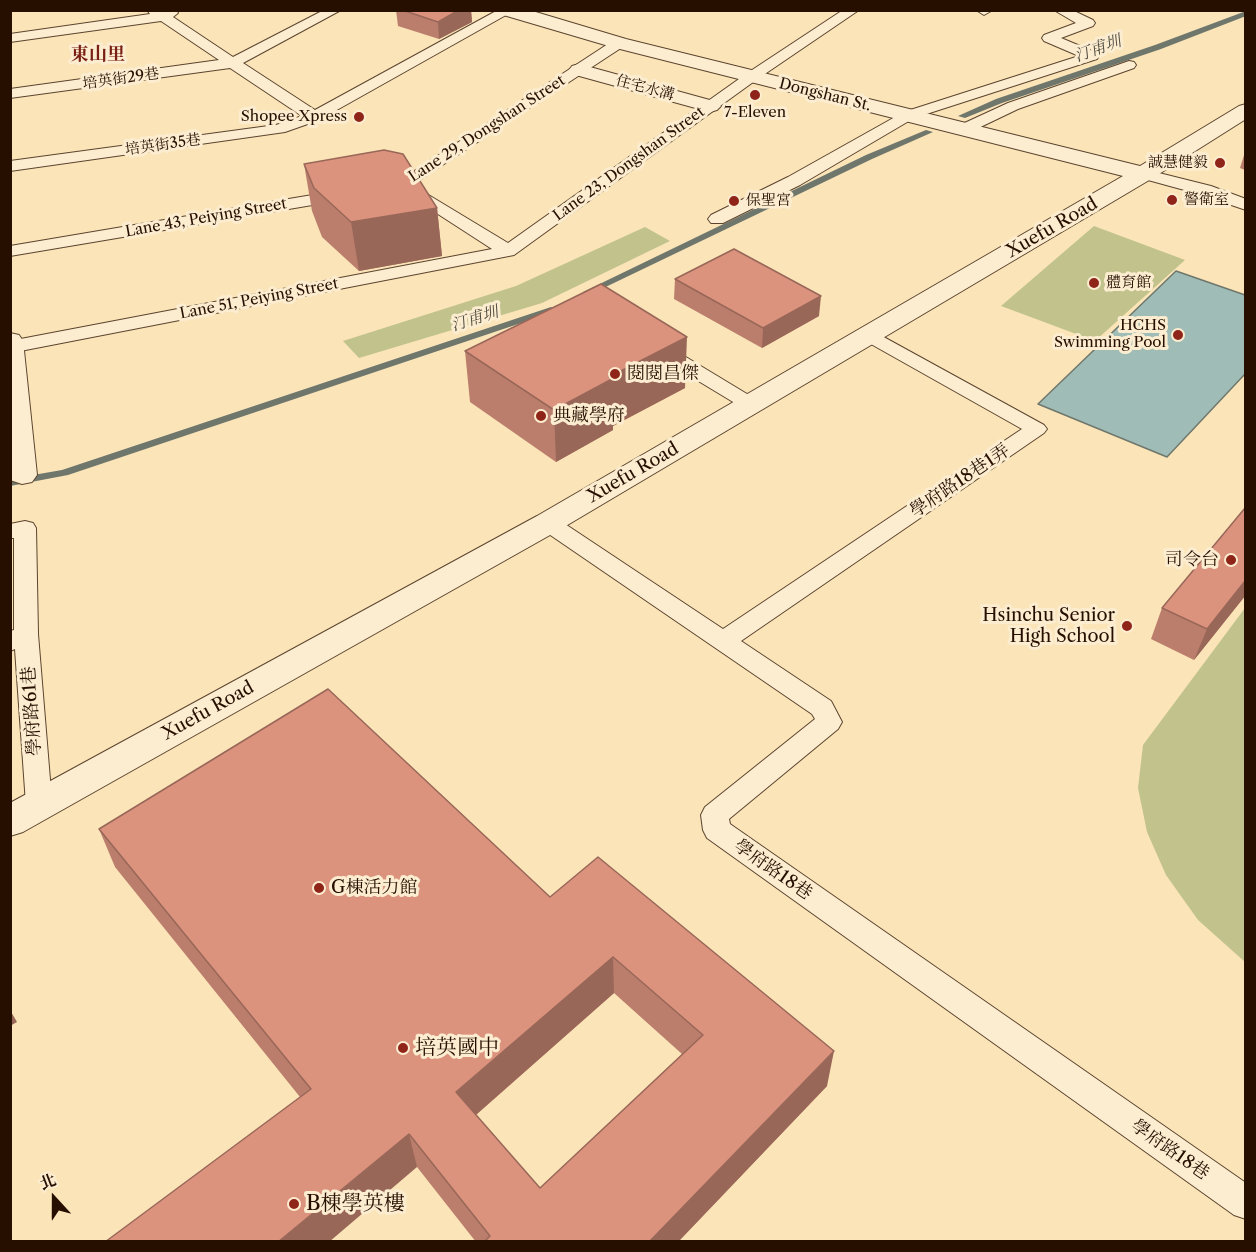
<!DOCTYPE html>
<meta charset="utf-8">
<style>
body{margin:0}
#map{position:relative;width:1256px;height:1252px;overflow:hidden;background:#fae4b8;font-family:"Libre Caslon Text","Noto Serif TC",serif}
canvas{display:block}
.frame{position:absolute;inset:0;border:12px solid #270f00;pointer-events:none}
.north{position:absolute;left:24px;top:1168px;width:60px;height:60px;-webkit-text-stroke:4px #fcedd1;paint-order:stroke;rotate:339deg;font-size:16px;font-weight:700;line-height:24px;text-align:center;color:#270f00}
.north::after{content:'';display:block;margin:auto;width:21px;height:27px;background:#270f00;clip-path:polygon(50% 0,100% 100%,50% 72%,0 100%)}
</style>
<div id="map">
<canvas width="1256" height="1252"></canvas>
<div class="frame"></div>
<div class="north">北</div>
</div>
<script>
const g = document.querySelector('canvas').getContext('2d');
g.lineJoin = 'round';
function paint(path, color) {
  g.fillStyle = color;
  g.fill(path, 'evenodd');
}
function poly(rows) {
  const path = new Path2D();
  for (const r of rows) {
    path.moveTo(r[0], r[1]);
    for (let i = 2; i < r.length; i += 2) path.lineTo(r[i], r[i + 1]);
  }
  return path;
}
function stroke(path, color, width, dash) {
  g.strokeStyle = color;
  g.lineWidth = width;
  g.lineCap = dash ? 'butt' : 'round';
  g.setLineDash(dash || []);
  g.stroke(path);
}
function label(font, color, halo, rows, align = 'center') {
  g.font = font + ' "Libre Caslon Text","Noto Serif TC",serif';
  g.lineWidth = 6;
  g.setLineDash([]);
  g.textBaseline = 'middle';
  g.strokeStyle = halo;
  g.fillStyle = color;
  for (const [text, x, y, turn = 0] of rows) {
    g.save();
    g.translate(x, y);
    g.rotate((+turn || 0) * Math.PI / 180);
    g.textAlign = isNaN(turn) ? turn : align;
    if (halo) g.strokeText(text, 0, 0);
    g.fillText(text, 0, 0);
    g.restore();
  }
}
const green = poly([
 [1094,226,1185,260,1095,341,1001,306],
 [645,227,670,241,542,303,359,358,343,341,516,286],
 [1245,608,1245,962,1198,920,1166,875,1147,832,1138,788,1143,745]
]);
const water = poly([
 [1176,271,1245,295,1245,374,1167,457,1038,404,1176,271]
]);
const stream = poly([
 [1246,11,1246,16,1161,49,1002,103,965,118,958,116,996,99,1155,45,1246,11],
 [926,130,933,132,872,159,591,294,588,295,583,292,866,155,926,130],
 [551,307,556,310,554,312,68,475,10,486,10,479,62,470,551,307]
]);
const service = poly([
 [147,10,176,10,178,13,173,17,233,57,324,10,341,10,243,63,315,110,498,10,515,10,319,120,285,132,10,171,10,161,276,125,302,116,230,68,10,98,10,89,219,60,161,21,10,42,10,34,150,14,147,10],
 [843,10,859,10,756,80,514,255,10,353,10,341,492,249,393,185,614,40,624,40,626,43,624,46,412,185,508,243,746,74,843,10],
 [976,10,991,10,991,11,984,15,976,10],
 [1054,10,1072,10,1093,20,1095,23,1093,26,1061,38,1097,53,1099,56,1097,59,914,118,800,185,723,223,711,223,708,219,711,215,788,177,904,112,1079,56,1044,41,1042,38,1044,35,1076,23,1054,10],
 [1129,61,1134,62,1136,65,1134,68,1018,109,970,132,958,132,956,129,958,126,1008,103,1129,61],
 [1143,169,1211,186,1246,199,1246,210,1199,194,1137,177,1135,174,1143,169],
 [342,190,348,191,350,195,348,199,10,256,10,246,342,190],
 [869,329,1044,425,1047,429,1044,433,741,641,831,701,842,722,838,729,729,819,730,824,1246,1183,1246,1219,1234,1215,707,838,703,830,701,815,705,807,815,719,812,714,540,528,537,523,540,518,548,516,556,518,723,629,1022,429,862,339,859,335,862,331,869,329],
 [659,343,666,345,757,400,760,404,757,408,743,408,652,353,649,349,652,345,659,343],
 [25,521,33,523,36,528,38,634,52,804,49,812,39,815,29,812,26,804,15,649,10,651,10,631,14,630,14,538,10,538,10,524,25,521]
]);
const minor = poly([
 [498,10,529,10,626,39,1140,166,1239,106,1246,104,1246,119,1151,179,559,530,23,832,10,836,10,803,537,516,1123,176,612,47,500,14,498,10],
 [579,64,717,102,721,106,717,110,710,112,572,74,569,70,572,66,579,64],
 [10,333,19,335,23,341,37,475,32,482,22,484,10,480,10,333]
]);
const wall = poly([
 [396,10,471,10,472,22,439,39,398,26],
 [1245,152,1245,170,1240,168],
 [304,164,437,208,442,256,359,271,322,237,312,211],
 [675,279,819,316,762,348,674,299],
 [465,351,685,388,613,426,613,430,556,462,470,402],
 [1245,596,1194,660,1151,639,1162,608],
 [99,829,550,897,827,1086,678,1242,476,1242,417,1167,300,1097,115,867],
 [614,993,682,1054,540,1188,476,1115]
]);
const shadedWall = poly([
 [459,10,471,10,472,22,439,39,438,22],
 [437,208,442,256,359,271,351,222],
 [821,296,819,316,762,348,763,328],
 [687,337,685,388,613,426,613,430,556,462,554,410,609,377],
 [1245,581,1245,596,1194,660,1207,629],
 [613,957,614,993,462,1127,456,1092],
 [10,1010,17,1022,10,1026],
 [834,1051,827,1086,678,1242,649,1242],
 [409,1134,417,1167,329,1242,278,1242]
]);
const building = poly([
 [402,10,459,10,438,22,402,10],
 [384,150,403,154,437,208,351,222,314,188,304,164,384,150],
 [734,249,821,296,763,328,675,279,734,249],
 [601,284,687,337,609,377,612,379,554,410,465,351,601,284],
 [1245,508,1245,581,1207,629,1162,608,1245,508],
 [328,689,550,897,598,857,834,1051,649,1242,484,1242,490,1236,409,1134,278,1242,105,1242,311,1089,99,829,328,689],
 [613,957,703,1035,540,1188,456,1092,613,957]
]);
const markers = [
 [755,95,6,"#8f2418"],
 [359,117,6,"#8f2418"],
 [1220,163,6,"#8f2418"],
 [1172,200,6,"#8f2418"],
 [734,201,6,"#8f2418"],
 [1094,283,6,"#8f2418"],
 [1178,335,6,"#8f2418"],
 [615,374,6,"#8f2418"],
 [541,416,6,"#8f2418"],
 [1231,560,6,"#8f2418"],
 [1127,626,6,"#8f2418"],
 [319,888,6,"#8f2418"],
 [403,1048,6,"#8f2418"],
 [294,1204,6,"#8f2418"]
];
const farStreetnames = [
 ["培英街29巷",121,79,-8],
 ["住宅水溝",645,88,15],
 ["Dongshan St.",825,95,14],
 ["Lane 29, Dongshan Street",487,129,-33],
 ["培英街35巷",163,145,-8],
 ["Lane 23, Dongshan Street",629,164,-36],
 ["Lane 43, Peiying Street",206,218,-10],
 ["Lane 51, Peiying Street",259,299,-11]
];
const farPoinames = [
 ["7-Eleven",755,113,"center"],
 ["Shopee Xpress",347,117],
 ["誠慧健毅",1208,163],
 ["警衛室",1184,200,"left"],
 ["保聖宮",746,201,"left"],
 ["體育館",1106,283,"left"],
 ["HCHS",1166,326],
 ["Swimming Pool",1166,343]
];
const farWaternames = [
 ["汀甫圳",1098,49,-20],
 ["汀甫圳",475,319,-18]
];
const farQuarternames = [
 ["東山里",98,55]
];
const streetNames = [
 ["Xuefu Road",1052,228,-30],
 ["Xuefu Road",633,473,-30],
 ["學府路18巷1弄",960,481,-34],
 ["學府路61巷",32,711,-94],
 ["Xuefu Road",208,711,-29],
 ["學府路18巷",773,870,35],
 ["學府路18巷",1170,1150,35]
];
const poiNames = [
 ["閱閱昌傑",627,374],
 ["典藏學府",553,416],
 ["司令台",1219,560,"right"],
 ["Hsinchu Senior",1115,616,"right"],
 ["High School",1115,637,"right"],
 ["G棟活力館",331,888]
];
const nearPoinames = [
 ["培英國中",415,1048],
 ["B棟學英樓",306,1204]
];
paint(green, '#c2c38c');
paint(water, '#9fbdb6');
stroke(water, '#6f776d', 1.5);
paint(stream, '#6f776d');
stroke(service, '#5c442e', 2);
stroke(minor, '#5c442e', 2);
paint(service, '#fcedd1');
paint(minor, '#fcedd1');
paint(wall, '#bc7e6c');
paint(shadedWall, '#996758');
paint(building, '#db937e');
stroke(building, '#996758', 1.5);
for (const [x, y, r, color] of markers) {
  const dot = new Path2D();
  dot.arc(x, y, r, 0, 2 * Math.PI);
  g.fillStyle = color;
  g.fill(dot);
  stroke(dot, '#fcedd1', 2);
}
label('15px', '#270f00', '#fcedd1', farStreetnames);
label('15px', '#270f00', '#fcedd1', farPoinames, 'right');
label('italic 16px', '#514c40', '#fcedd1', farWaternames);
label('bold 18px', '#7a1f14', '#fcedd1', farQuarternames);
label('18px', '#270f00', '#fcedd1', streetNames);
label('18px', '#270f00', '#fcedd1', poiNames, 'left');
label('21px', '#270f00', '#fcedd1', nearPoinames, 'left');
</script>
